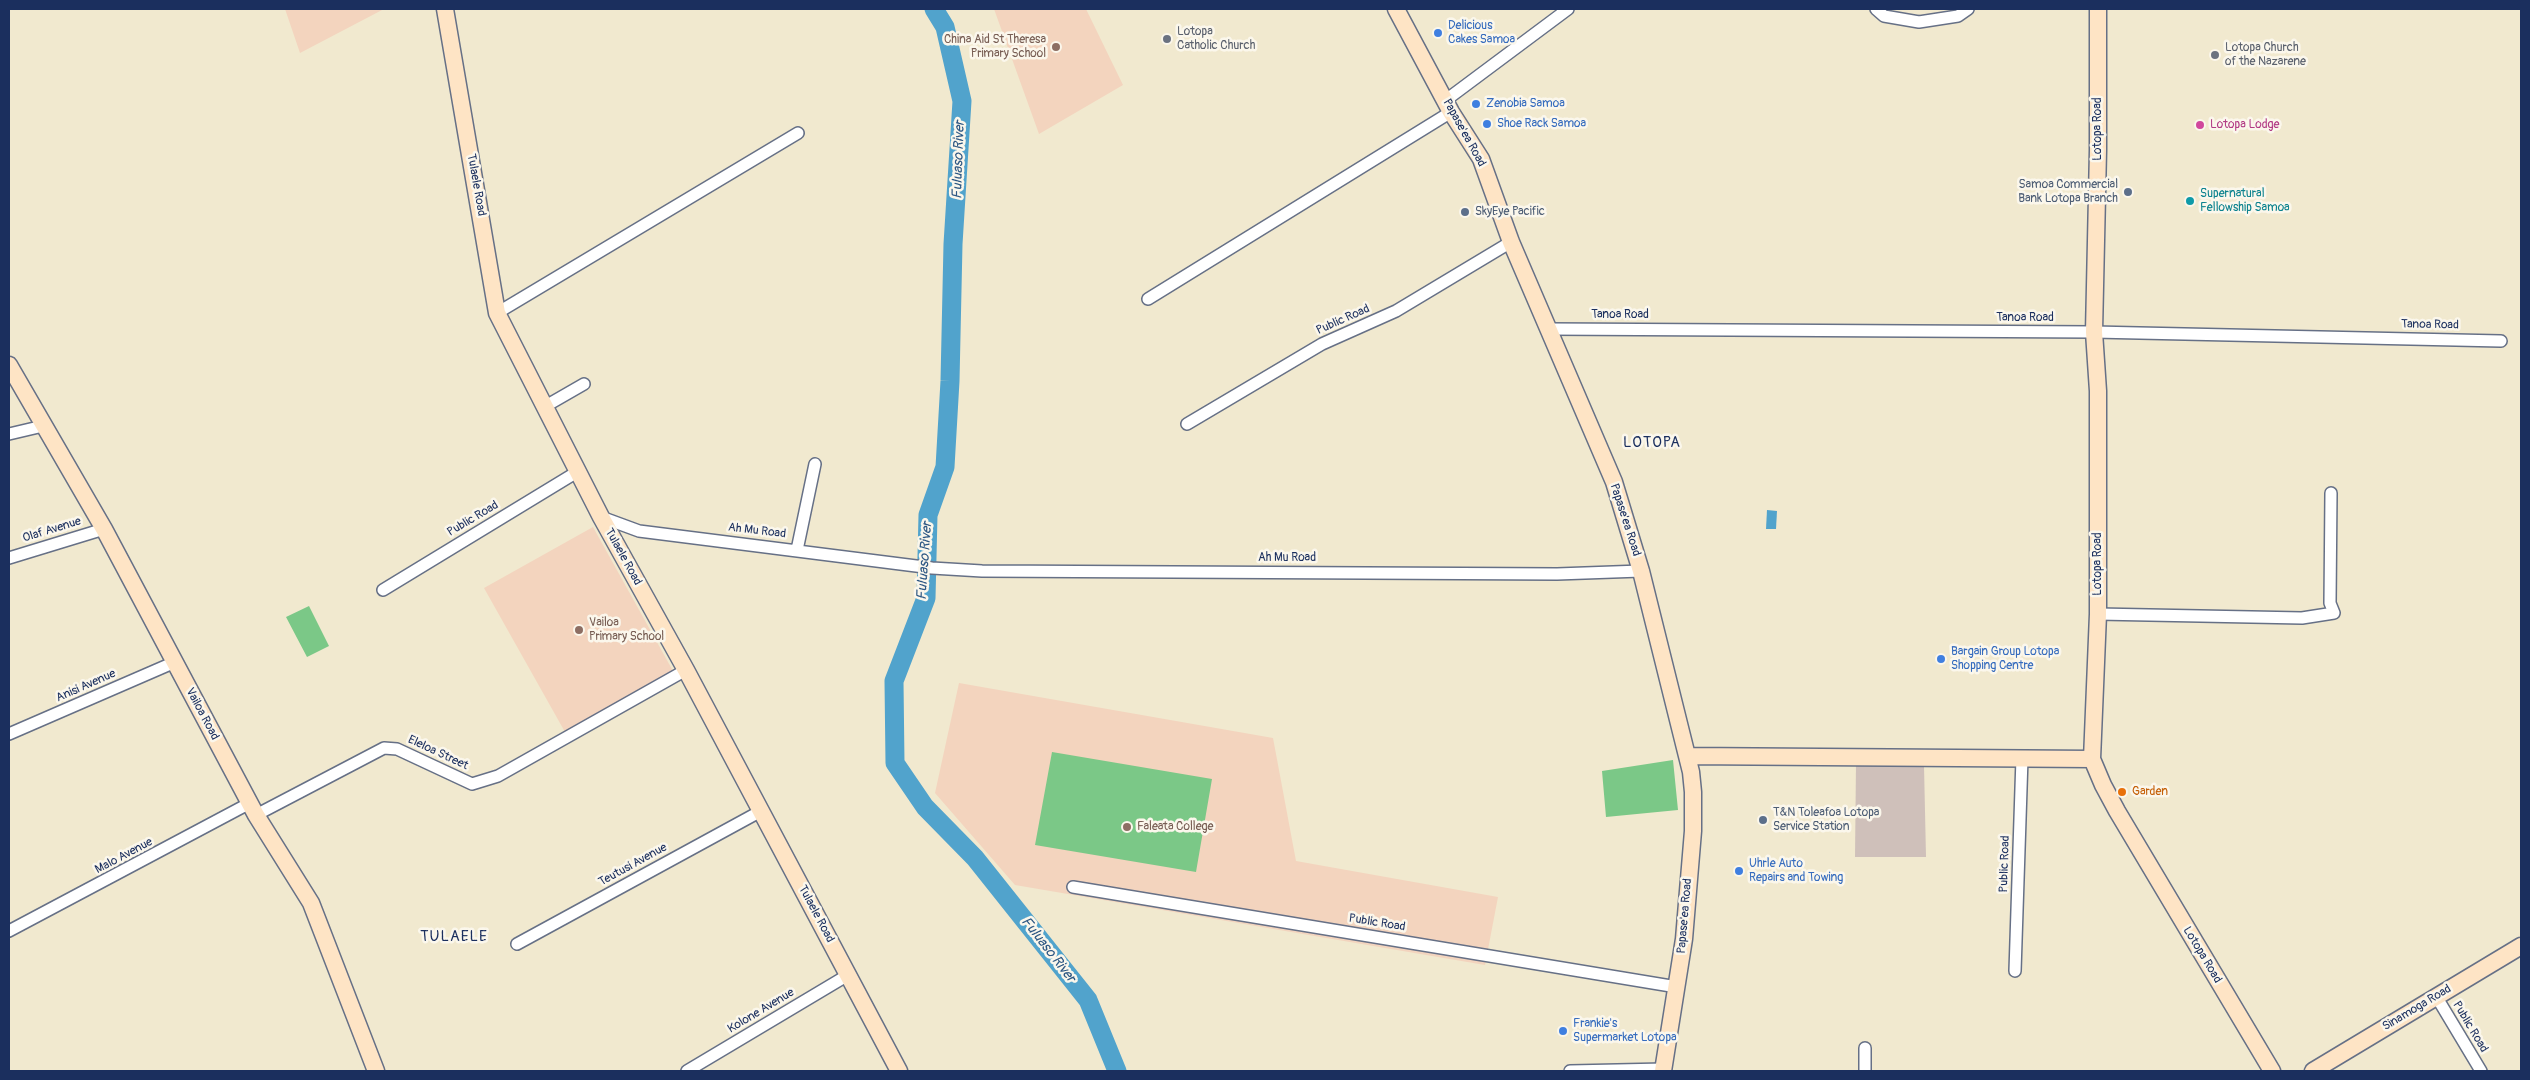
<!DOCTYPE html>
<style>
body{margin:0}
#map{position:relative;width:2530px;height:1080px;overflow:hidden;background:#f1e9cf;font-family:Pangolin,sans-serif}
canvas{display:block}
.frame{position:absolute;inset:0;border:10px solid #1b2f5e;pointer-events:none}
</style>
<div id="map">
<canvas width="2530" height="1080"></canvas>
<div class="frame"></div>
</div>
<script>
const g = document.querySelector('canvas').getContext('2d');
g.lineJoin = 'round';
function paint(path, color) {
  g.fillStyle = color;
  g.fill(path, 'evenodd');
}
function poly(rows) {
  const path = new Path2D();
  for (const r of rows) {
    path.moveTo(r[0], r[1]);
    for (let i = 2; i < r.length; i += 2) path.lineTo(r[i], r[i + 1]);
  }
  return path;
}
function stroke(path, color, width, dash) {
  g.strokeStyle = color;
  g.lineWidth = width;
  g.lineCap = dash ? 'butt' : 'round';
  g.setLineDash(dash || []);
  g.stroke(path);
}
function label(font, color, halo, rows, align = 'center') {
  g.font = font + ' Pangolin,sans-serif';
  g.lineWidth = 5;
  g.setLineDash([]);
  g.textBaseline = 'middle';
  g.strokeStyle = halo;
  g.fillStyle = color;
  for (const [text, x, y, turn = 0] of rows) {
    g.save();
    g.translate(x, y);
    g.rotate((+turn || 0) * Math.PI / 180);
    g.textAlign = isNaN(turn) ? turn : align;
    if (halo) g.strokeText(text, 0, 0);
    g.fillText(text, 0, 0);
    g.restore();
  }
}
const built = poly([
 [285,9,384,9,300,53],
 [994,9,1086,9,1123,85,1039,134],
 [593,527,673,671,565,732,484,588],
 [959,683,1273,738,1296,861,1498,897,1485,965,1015,885,935,793]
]);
const industrial = poly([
 [1856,764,1924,766,1926,857,1855,857]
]);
const green = poly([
 [309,606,329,646,307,657,286,617],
 [1052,752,1212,779,1196,872,1035,845],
 [1673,760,1678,810,1606,817,1602,771]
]);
const water = poly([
 [1767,510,1777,511,1776,529,1766,529]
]);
const river = poly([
 [934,9,945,27,962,101,953,244,950,381,945,467,928,515,926,598,894,681,895,763,925,807,975,858,1088,1000,1117,1071]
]);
const street = poly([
 [1876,9,1884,16,1919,22,1958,16,1968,9],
 [1446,100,1568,9],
 [1148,299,1451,112],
 [497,313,798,133],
 [1549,329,2094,332,2501,341],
 [544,407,584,384],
 [1187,424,1322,344,1396,311,1511,242],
 [9,434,43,426],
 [601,517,639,531,932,568,982,571,1557,574,1641,571],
 [797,550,815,464],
 [9,558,104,529],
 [383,590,577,472],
 [2098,614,2302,618,2334,613,2330,603,2331,493],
 [9,734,175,662],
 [256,815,384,748,397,749,472,784,498,776,686,670],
 [1073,887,1677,987],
 [9,931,250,803],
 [517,944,761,811],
 [2015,971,2022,758],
 [2436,996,2481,1071],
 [687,1071,848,975],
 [1570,1071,1664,1069],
 [1865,1071,1865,1048]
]);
const secondary = poly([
 [445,9,497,313,601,517,686,670,899,1071],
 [1396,9,1451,112,1481,159,1511,242,1614,482,1641,571,1691,772,1693,792,1693,831,1684,939,1663,1071],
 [2098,9,2098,150,2094,332,2098,391,2098,614,2092,759,2103,785,2117,811,2272,1071],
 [9,365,104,529,256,815,311,903,376,1071],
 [1687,756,2092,759],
 [2313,1071,2521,946]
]);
const markers = [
 [1438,33,5,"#3f7fe0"],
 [1167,39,5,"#6b7280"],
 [1056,47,5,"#8d6e63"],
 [2215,55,5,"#6b7280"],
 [1476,104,5,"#3f7fe0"],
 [1487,124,5,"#3f7fe0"],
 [2200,125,5,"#d1479c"],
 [2128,192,5,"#5c6f8a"],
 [2190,201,5,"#0f9aa8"],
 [1465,212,5,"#5c6f8a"],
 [579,630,5,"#8d6e63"],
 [1941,659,5,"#3f7fe0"],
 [2122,792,5,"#e8710a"],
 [1763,820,5,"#5c6f8a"],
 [1127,827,5,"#8d6e63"],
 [1739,871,5,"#3f7fe0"],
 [1563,1031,5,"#3f7fe0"]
];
const shopNames = [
 ["Delicious",1448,26],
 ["Cakes Samoa",1448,40],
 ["Zenobia Samoa",1486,104],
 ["Shoe Rack Samoa",1497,124],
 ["Bargain Group Lotopa",1951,652],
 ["Shopping Centre",1951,666],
 ["Uhrle Auto",1749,864],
 ["Repairs and Towing",1749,878],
 ["Frankie's",1573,1024],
 ["Supermarket Lotopa",1573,1038]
];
const worshipNames = [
 ["Lotopa",1177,32],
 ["Catholic Church",1177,46],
 ["Lotopa Church",2225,48],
 ["of the Nazarene",2225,62]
];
const educationNames = [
 ["China Aid St Theresa",1046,40,"right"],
 ["Primary School",1046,54,"right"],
 ["Vailoa",589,623],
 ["Primary School",589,637],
 ["Faleata College",1137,827]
];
const hotelNames = [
 ["Lotopa Lodge",2210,125]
];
const streetNames = [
 ["Lotopa Road",2098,129,-90],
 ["Papase'ea Road",1464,133,61],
 ["Tulaele Road",476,185,80],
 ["Tanoa Road",1620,315],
 ["Tanoa Road",2025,318],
 ["Public Road",1343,320,-24],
 ["Tanoa Road",2430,325,1],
 ["Public Road",473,519,-31],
 ["Papase'ea Road",1625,520,72],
 ["Olaf Avenue",52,530,-17],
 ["Ah Mu Road",757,531,7],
 ["Tulaele Road",623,557,61],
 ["Ah Mu Road",1287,558],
 ["Lotopa Road",2098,564,-90],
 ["Anisi Avenue",86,686,-24],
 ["Vailoa Road",202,714,62],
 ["Eleloa Street",438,753,25],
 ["Malo Avenue",124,856,-28],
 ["Public Road",2005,864,-88],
 ["Teutusi Avenue",633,865,-29],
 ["Tulaele Road",816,914,62],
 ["Papase'ea Road",1685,916,-85],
 ["Public Road",1377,923,9],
 ["Lotopa Road",2202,955,59],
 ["Sinamoga Road",2417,1008,-31],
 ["Kolone Avenue",761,1011,-31],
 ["Public Road",2470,1027,59]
];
const serviceNames = [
 ["Samoa Commercial",2118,185,"right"],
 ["Bank Lotopa Branch",2118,199,"right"],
 ["SkyEye Pacific",1475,212],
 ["T&N Toleafoa Lotopa",1773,813],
 ["Service Station",1773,827]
];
const cultureNames = [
 ["Supernatural",2200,194],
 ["Fellowship Samoa",2200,208]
];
const foodNames = [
 ["Garden",2132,792]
];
const waterNames = [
 ["Fuluaso River",959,160,-88],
 ["Fuluaso River",925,561,-86],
 ["Fuluaso River",1048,950,52]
];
const quarterNames = [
 ["LOTOPA",1652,443],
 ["TULAELE",454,937]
];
paint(built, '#f3d4be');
paint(industrial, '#cfc0ba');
paint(green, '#7bc887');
paint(water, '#51a3cc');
stroke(river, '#51a3cc', 19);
stroke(street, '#667086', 14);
stroke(secondary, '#667086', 19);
stroke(street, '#fff', 11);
stroke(secondary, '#fee4c5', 16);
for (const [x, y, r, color] of markers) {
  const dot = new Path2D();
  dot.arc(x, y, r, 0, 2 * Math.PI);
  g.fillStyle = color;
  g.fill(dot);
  stroke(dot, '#fbf7ec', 2);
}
label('12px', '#366cbe', '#fbf7ec', shopNames, 'left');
label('12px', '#5b616d', '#fbf7ec', worshipNames, 'left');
label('12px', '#785e54', '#fbf7ec', educationNames, 'left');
label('12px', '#b23c85', '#fbf7ec', hotelNames, 'left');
label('12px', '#1b2f5e', '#fbf7ec', streetNames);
label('12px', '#4e5e75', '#fbf7ec', serviceNames, 'left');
label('12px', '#0d838f', '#fbf7ec', cultureNames, 'left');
label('12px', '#c56008', '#fbf7ec', foodNames, 'left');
label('italic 14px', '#2e5884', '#fbf7ec', waterNames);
g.letterSpacing = '1px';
label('15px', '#1b2f5e', '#fbf7ec', quarterNames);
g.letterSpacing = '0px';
</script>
